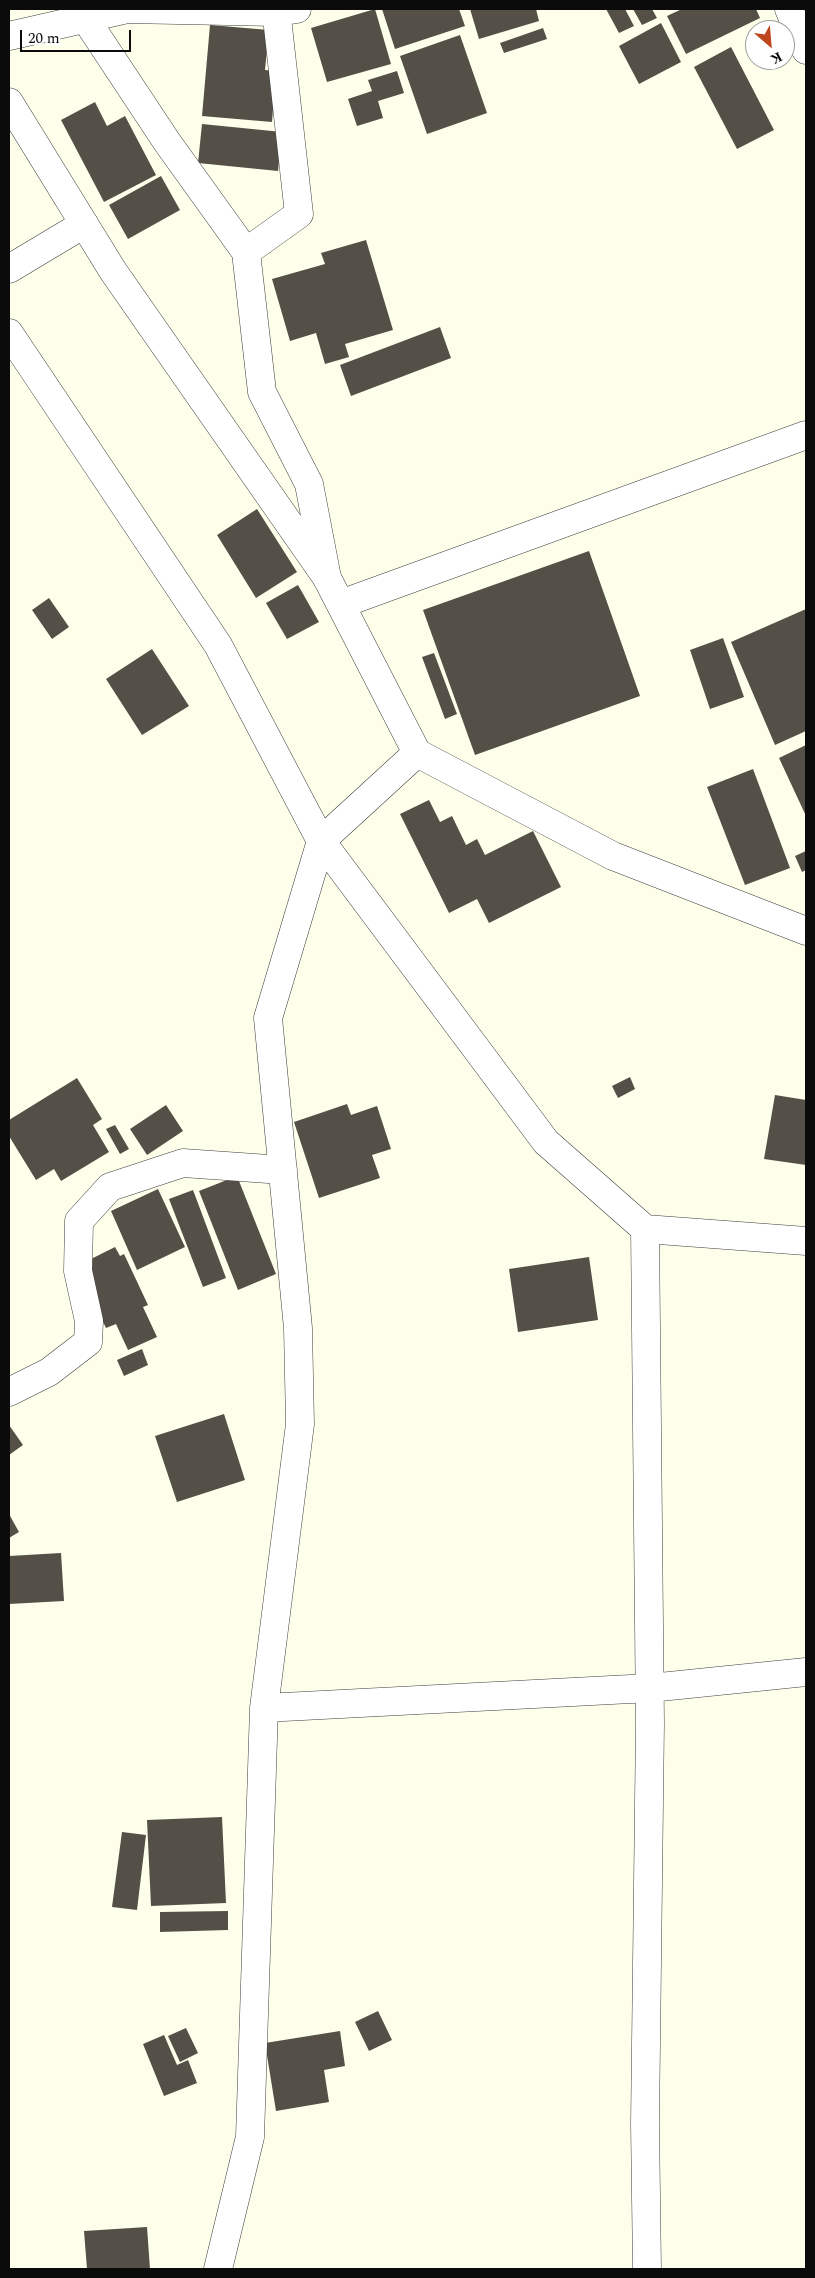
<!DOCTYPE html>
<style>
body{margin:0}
#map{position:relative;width:815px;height:2278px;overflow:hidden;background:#fdffea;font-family:Spectral,serif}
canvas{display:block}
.frame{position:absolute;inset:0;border:10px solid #0b0b0b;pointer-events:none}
.north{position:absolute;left:745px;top:20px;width:50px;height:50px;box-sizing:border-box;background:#fff;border:1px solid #9d9d9d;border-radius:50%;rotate:153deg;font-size:14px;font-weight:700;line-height:20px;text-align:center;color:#0b0b0b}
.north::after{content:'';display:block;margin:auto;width:18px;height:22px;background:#c0461f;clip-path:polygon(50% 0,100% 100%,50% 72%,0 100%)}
.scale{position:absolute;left:20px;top:30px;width:111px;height:22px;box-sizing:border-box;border:2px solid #0b0b0b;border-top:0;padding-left:6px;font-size:15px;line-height:18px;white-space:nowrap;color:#0b0b0b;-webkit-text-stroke:4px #fff;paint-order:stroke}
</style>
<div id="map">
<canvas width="815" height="2278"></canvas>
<div class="frame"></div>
<div class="north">K</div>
<div class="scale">20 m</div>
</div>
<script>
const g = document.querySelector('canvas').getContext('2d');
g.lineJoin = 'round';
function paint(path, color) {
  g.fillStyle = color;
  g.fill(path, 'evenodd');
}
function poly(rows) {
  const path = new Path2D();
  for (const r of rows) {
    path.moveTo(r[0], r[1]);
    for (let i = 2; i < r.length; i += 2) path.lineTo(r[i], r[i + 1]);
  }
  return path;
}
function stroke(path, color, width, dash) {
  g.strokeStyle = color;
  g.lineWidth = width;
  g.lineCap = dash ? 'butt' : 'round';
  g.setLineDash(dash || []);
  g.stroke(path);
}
const building = poly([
 [375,9,391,64,327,82,311,28],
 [382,9,459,9,465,26,395,49],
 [470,9,536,9,539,21,479,39],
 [606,9,625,9,634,26,619,33],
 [633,9,652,9,657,18,642,25],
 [682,9,756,9,760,18,686,54,667,16],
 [661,23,681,62,639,84,619,46],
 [210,25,269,30,265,70,276,71,272,122,202,116],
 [543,28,547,39,504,53,500,43],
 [460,35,487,113,427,134,400,56],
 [731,47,774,130,737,149,694,67],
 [397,71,404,93,378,101,383,118,357,126,348,99,372,91,368,80],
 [95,102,107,126,125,116,156,175,104,202,61,120],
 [202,124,282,132,278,171,198,163],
 [161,176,180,210,128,239,109,205],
 [366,240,393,330,345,344,349,357,325,364,316,333,290,341,272,279,325,264,321,253],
 [440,327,451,358,351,396,340,365],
 [257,509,297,572,256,598,217,535],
 [589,551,640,696,475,755,423,610],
 [298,585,319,622,287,639,266,603],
 [49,598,69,627,52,639,32,610],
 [806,609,806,731,775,745,731,642],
 [723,638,744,697,710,709,690,650],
 [152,649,189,706,142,735,106,679],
 [434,653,457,714,445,719,422,657],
 [806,745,806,816,779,758],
 [753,769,790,868,745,885,707,787],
 [429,800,440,822,452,816,466,845,477,839,485,855,533,831,561,887,489,923,477,899,449,913,400,814],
 [806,851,806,870,802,872,795,856],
 [630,1077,635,1089,618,1098,612,1086],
 [77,1078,102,1119,93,1125,109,1152,61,1181,54,1169,36,1180,9,1136,9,1120],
 [775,1095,806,1100,806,1165,764,1159],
 [347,1104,351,1115,377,1106,391,1149,372,1155,380,1178,319,1198,294,1122],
 [166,1105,183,1131,147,1155,130,1129],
 [115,1125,129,1149,120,1154,106,1129],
 [237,1176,276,1274,238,1290,199,1191],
 [158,1189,185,1247,137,1270,111,1211],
 [193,1190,226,1278,203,1287,169,1199],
 [115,1247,120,1256,124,1254,148,1305,143,1307,157,1337,128,1350,116,1324,106,1328,85,1284,85,1262],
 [589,1257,598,1320,518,1332,509,1269],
 [142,1349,148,1365,124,1376,117,1360],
 [224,1414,245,1480,177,1502,155,1436],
 [9,1425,23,1445,9,1455],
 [9,1514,19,1532,9,1538],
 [61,1553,64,1601,9,1604,9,1556],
 [222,1817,226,1903,151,1906,147,1820],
 [122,1832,146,1835,137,1910,112,1907],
 [228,1911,228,1930,160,1932,160,1912],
 [378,2011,392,2040,369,2051,355,2022],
 [186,2028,198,2053,180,2062,168,2036],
 [340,2031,345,2066,324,2070,329,2102,276,2111,265,2043],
 [164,2035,177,2065,188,2060,197,2083,164,2096,143,2044],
 [147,2227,150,2269,87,2269,84,2231]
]);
const minor = poly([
 [79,9,167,142,246,252],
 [276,9,299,214,246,252,262,392,309,484,327,578],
 [789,9,806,50],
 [9,36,127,9,277,12,297,9],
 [9,269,84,224],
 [9,333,218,645,321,841],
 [341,604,806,435],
 [645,1229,650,1723,645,2124,647,2269],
 [9,1392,49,1372,88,1342,89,1321,78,1271,79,1221,110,1187,183,1163,283,1170],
 [264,1708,650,1688,806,1672],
 [218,2269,250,2137,264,1708,300,1424,298,1328,268,1018,321,841,546,1142,645,1229,806,1241]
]);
const tertiary = poly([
 [9,102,113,271,327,578,417,753,613,856,806,931],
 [321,841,417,753]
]);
paint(building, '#545047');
stroke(minor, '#3e3e3e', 29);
stroke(tertiary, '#3e3e3e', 29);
stroke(minor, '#fff', 28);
stroke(tertiary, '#fff', 28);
</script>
